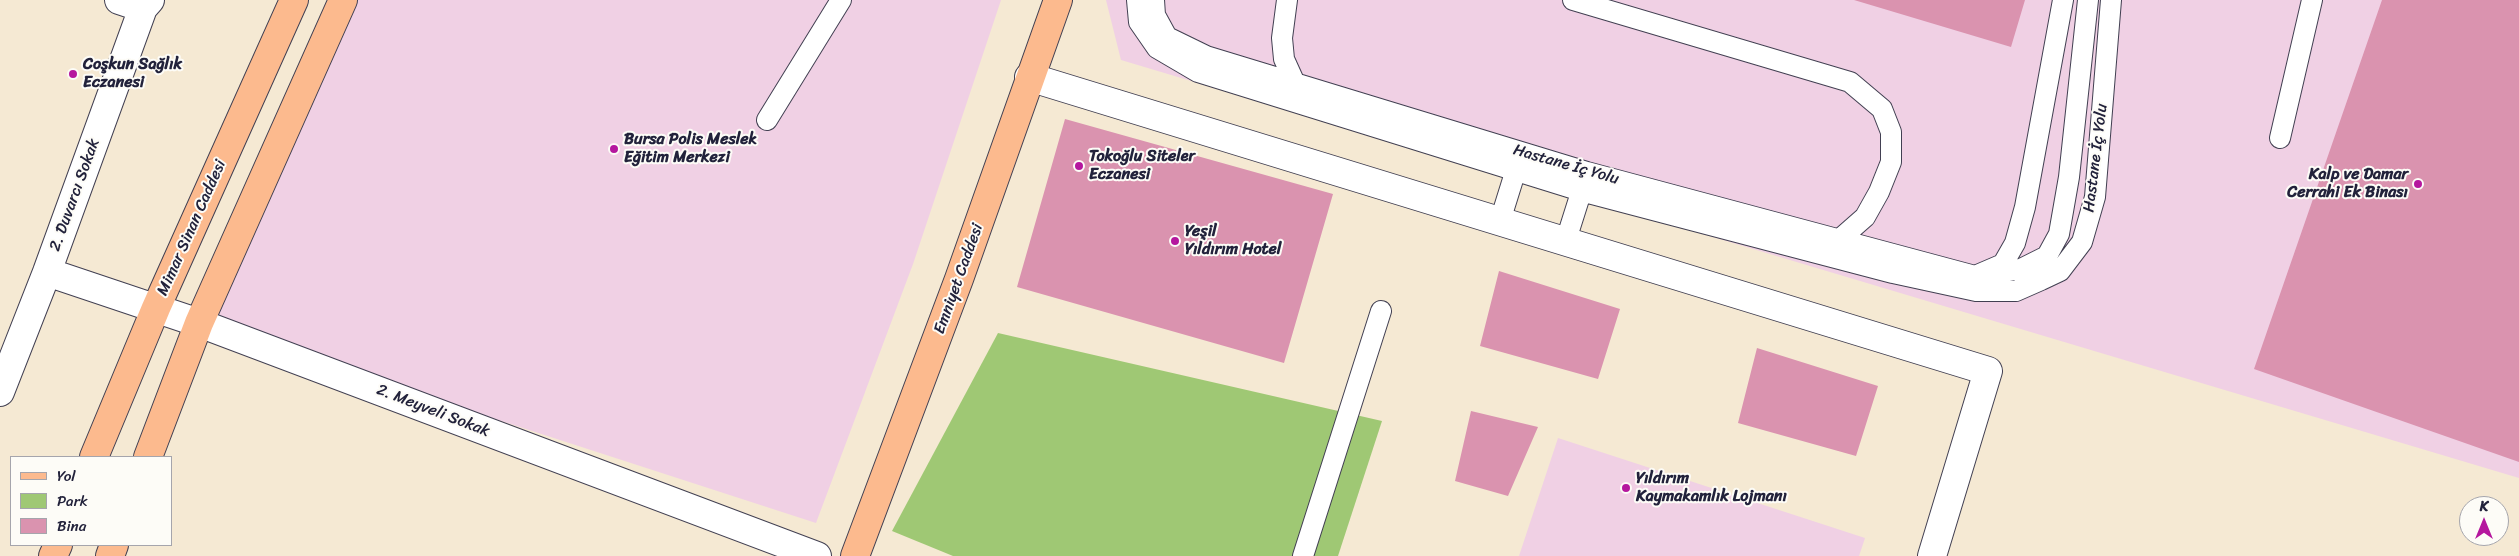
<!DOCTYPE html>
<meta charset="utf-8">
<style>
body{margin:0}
#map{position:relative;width:2519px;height:556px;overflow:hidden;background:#f5e9d3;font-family:Sriracha,sans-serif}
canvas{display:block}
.legend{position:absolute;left:10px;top:456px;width:162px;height:90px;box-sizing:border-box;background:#fdfcf7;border:1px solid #a5a5ac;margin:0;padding:6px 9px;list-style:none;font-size:15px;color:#22223b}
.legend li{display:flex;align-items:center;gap:10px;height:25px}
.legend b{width:25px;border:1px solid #a5a5ac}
.north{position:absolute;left:2459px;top:496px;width:50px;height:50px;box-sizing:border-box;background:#fdfcf7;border:1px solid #a5a5ac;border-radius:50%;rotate:0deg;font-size:14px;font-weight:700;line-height:20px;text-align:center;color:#22223b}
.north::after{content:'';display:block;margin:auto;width:18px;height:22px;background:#b5179e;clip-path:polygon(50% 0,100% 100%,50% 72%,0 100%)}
</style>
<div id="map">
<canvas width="2519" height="556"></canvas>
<ul class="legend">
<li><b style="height:6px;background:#fcba8e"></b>Yol</li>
<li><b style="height:14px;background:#9fc874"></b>Park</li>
<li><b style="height:14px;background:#da93af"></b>Bina</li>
</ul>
<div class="north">K</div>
</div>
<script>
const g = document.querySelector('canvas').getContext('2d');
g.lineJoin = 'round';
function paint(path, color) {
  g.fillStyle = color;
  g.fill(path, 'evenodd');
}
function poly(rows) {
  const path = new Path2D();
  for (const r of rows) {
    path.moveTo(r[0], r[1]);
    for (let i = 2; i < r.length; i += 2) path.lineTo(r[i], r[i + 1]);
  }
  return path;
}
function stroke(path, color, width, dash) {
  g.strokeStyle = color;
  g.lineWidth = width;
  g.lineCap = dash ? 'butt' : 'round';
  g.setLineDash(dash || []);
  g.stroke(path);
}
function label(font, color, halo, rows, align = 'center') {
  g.font = font + ' Sriracha,sans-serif';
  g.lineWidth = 4;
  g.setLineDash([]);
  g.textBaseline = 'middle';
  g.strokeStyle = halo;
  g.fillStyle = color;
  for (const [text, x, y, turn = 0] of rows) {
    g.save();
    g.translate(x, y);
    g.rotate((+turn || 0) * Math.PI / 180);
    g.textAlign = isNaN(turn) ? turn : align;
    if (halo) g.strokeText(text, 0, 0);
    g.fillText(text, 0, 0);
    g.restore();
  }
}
const built = poly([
 [343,0,1001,0,913,264,816,523,199,323],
 [1106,0,2519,0,2519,478,1121,60],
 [1558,438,1865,538,1859,556,1519,556]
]);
const green = poly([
 [998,333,1382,421,1338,556,953,556,892,531]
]);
const building = poly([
 [1854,0,2025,0,2011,47],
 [2382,0,2519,0,2519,462,2254,369],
 [1065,119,1333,194,1284,363,1017,287],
 [1499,271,1620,309,1598,379,1480,346],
 [1757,348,1878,386,1856,456,1738,423],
 [1471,411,1538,427,1508,496,1455,481]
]);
const service = poly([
 [1137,0,1139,22,1157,48,1198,72,1581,191,1893,273,1976,291,2016,291,2041,280,2060,271,2082,242,2095,197,2111,0],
 [1154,0,1155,15,1167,37,1206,56,1587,172,1975,276,2003,264,2015,243,2025,207,2063,0],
 [1287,0,1282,38,1284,59,1298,90],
 [1573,0,1850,82,1882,109,1891,132,1891,162,1879,192,1865,217,1832,246],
 [767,120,841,0],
 [2280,138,2312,0],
 [1500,221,1519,160],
 [1566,240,1585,180],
 [1989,274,2021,269,2047,256,2059,234,2069,177,2088,0],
 [1303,556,1381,311]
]);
const minor = poly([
 [119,0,143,8],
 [1029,77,1988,371,1932,556],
 [47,272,199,323,817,556],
 [0,392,47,272,143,8,150,0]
]);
const primary = poly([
 [94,457,156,308,294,0],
 [148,457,199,323,343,0],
 [53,556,58,545],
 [110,556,114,545],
 [855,556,959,279,1058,0]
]);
const markers = [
 [73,74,5,"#b5179e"],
 [614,149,5,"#b5179e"],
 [1079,166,5,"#b5179e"],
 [2418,184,5,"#b5179e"],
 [1175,241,5,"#b5179e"],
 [1626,488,5,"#b5179e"]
];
const poiNames = [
 ["Coşkun Sağlık",83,65],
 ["Eczanesi",83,83],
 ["Bursa Polis Meslek",624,140],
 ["Eğitim Merkezi",624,158],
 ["Tokoğlu Siteler",1089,157],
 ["Eczanesi",1089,175],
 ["Kalp ve Damar",2408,175,"right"],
 ["Cerrahi Ek Binası",2408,193,"right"],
 ["Yeşil",1185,232],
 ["Yıldırım Hotel",1185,250],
 ["Yıldırım",1636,479],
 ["Kaymakamlık Lojmanı",1636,497]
];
const streetNames = [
 ["Hastane İç Yolu",2096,158,-83],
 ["Hastane İç Yolu",1566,165,16],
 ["2. Duvarcı Sokak",75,195,-70],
 ["Mimar Sinan Caddesi",192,228,-66],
 ["Emniyet Caddesi",959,279,-70],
 ["2. Meyveli Sokak",433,411,21]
];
paint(built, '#f0d0e4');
paint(green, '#9fc874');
paint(building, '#da93af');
stroke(service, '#424052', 22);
stroke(minor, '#424052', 30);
stroke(primary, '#424052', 30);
stroke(service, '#fff', 20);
stroke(minor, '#fff', 28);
stroke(primary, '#fcba8e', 28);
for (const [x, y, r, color] of markers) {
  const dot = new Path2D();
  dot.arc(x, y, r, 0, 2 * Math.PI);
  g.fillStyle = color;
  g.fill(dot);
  stroke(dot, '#fdfcf7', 2);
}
label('bold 16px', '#22223b', '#fdfcf7', poiNames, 'left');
label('16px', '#22223b', '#fdfcf7', streetNames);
</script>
